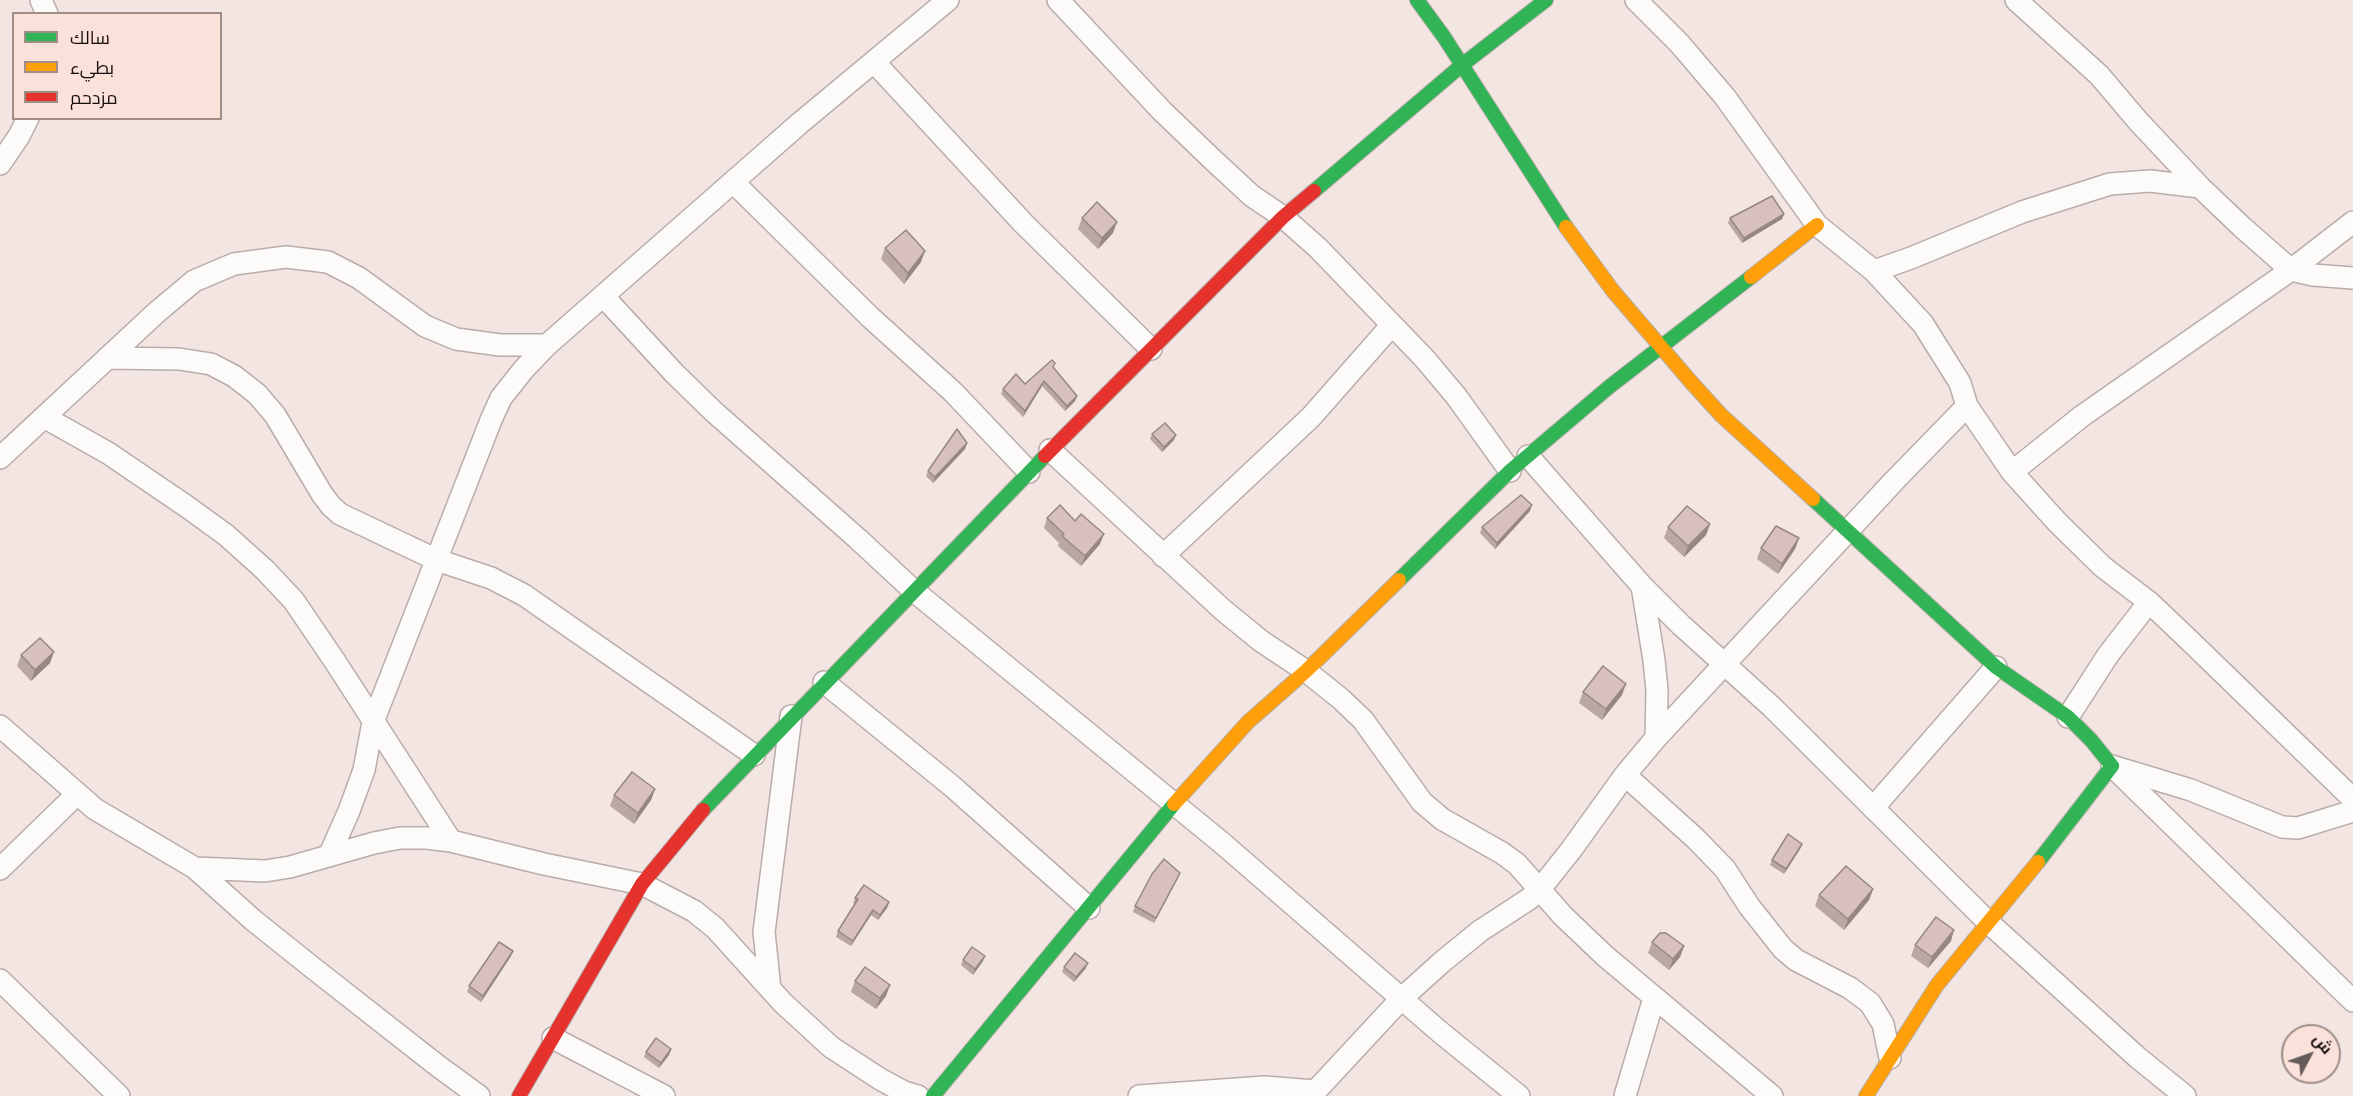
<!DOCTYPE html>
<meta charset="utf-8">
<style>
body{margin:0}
#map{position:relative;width:2353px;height:1096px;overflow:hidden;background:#f3e5e1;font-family:Lora,Cairo,serif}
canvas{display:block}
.legend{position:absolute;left:12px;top:12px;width:210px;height:108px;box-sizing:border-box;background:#fae1da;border:2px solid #9f8d88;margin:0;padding:8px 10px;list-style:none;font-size:18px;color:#170f0d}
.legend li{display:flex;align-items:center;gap:12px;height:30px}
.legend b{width:30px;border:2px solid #9f8d88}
.north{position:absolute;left:2281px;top:1024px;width:60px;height:60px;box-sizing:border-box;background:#fae1da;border:2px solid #9f8d88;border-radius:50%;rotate:49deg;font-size:16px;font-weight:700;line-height:24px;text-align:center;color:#170f0d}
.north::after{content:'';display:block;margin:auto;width:21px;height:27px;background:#645a57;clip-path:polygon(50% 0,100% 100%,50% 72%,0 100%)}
</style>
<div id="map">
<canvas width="2353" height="1096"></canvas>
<ul class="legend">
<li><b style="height:8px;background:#30b455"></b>سالك</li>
<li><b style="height:8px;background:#ff9f0a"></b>بطيء</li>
<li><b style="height:8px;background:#e5322d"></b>مزدحم</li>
</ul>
<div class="north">ش</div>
</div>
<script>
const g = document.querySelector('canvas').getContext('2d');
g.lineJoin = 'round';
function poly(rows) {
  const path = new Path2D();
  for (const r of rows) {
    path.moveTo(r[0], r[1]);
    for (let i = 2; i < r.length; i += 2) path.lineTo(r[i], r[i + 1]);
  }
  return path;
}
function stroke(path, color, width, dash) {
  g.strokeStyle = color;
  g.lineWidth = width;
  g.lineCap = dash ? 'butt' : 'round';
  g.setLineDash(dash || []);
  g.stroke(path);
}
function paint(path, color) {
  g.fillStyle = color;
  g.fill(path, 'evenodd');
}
const street = poly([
 [41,0,47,14],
 [1058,0,1162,111,1212,159,1252,196,1283,217,1318,248,1424,358,1456,396,1510,471],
 [1636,0,1679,43,1725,97,1817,225,1874,271,1923,324,1960,383,1967,406,2012,472,2057,522,2103,567,2149,602,2189,640,2353,799],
 [2016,0,2099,75,2138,121,2200,187,2242,227,2291,270,2313,275,2353,278],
 [875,63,1024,224,1151,349],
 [0,164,19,136,28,118],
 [733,182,870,317,953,392,1029,472],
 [1874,271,1911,258,2022,212,2110,184,2150,181,2200,187],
 [604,297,674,373,713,411,858,539,914,591,1222,843,1440,1032,1519,1096],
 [107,358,179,359,211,364,234,376,257,394,275,415,322,494,331,506,340,514,437,560,491,578,524,595,754,755],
 [44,417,108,453,186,506,226,535,265,570,294,601,336,663,451,841],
 [1050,450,1223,610,1261,641,1306,671,1341,699,1363,720,1422,802,1442,819,1502,853,1517,864,1563,916,1605,956,1772,1096],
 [1528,456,1642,586,1681,625,1772,707,1988,922,2137,1057,2185,1096],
 [0,458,157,312,194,281,234,264,286,257,328,262,359,278,425,326,456,339,500,345,547,345],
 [2012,472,2082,416,2291,270,2353,222],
 [1163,556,1311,417,1391,326],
 [1642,586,1654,660,1657,690,1656,738],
 [824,682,953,787,1089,908],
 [2068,717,2108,655,2149,602],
 [0,726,95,809,195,868,253,920,313,968,438,1066,479,1096],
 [2112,766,2353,1001],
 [2115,767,2191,790,2282,827,2298,828,2353,811],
 [1625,775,1696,839,1725,869,1749,906,1783,949,1796,960,1850,988,1870,1003,1883,1024,1890,1058],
 [1873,808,1996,667],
 [329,856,349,811,364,770,373,722,491,420,501,398,524,369,547,345,800,123,948,0],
 [195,868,265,871,290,867,374,843,400,838,426,838,451,841,544,864,642,884,694,911,715,928,783,1003,831,1047,880,1079,904,1092,918,1096],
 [0,869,77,794],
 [0,980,119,1096],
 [770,989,764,932,791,716],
 [553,1038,664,1096],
 [1139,1096,1264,1087,1315,1091],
 [1311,1096,1402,998,1442,962,1480,931,1529,899,1540,889,1571,850,1625,775,1656,738,1894,481,1967,406],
 [1625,1096,1654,998]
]);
const fast = poly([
 [1417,0,1444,37,1566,227],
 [1314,191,1462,65,1546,0],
 [1813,499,1996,667,2068,717,2091,740,2112,766,2038,862],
 [1399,580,1510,471,1609,387,1751,277],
 [703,810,1045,456],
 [933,1096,1174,804]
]);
const slow = poly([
 [1566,227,1613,291,1691,382,1721,415,1813,499],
 [1751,277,1817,225],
 [1174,804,1248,722,1306,671,1399,580],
 [1866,1096,1937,985,2038,862]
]);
const jam = poly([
 [1045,456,1283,217,1314,191],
 [519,1096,642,884,703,810]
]);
const wall = poly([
 [1784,214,1782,219,1742,243,1728,223,1730,218],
 [1082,218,1113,233,1098,249,1078,229],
 [885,248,921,262,904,284,881,259],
 [1055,363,1053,367,1077,396,1075,401,1065,411,1042,386,1023,417,1001,394,1003,389,1025,384],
 [1152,434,1176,435,1174,440,1162,452,1150,439],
 [967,443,965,449,933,483,926,476,928,471],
 [1530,511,1495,549,1480,533,1482,527],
 [1047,518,1075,521,1100,544,1081,566,1058,546,1059,543,1044,528],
 [1710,524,1706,535,1684,557,1664,538,1668,527],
 [1799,538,1795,549,1778,574,1757,559,1761,548],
 [21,655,50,663,31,681,17,666],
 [1583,692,1622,695,1602,720,1579,703],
 [655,789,651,800,634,824,610,806,614,795],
 [1802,844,1800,849,1784,874,1770,865,1772,860],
 [1178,878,1154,923,1133,912,1135,906],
 [1873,889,1869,900,1844,930,1815,906,1819,895],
 [855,898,889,902,887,908,878,920,871,915,851,946,836,937,838,931,855,904,853,903],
 [1951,941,1928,968,1911,956,1915,945],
 [1652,942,1684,946,1680,957,1669,970,1648,953],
 [511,956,481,1002,467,992,469,986],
 [985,956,983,961,973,975,961,965,963,960],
 [1064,967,1086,968,1074,982,1062,972],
 [855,981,886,996,876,1009,851,992],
 [671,1049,669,1055,659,1068,644,1057,646,1052]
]);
const shadedWall = poly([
 [1784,214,1782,219,1742,243,1744,238],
 [1117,222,1113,233,1098,249,1102,238],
 [925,251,921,262,904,284,908,273],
 [1044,381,1042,386,1023,417,1025,411],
 [1077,396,1075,401,1065,411,1067,406],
 [1176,435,1174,440,1162,452,1164,447],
 [967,443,965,449,933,483,935,477],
 [1532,505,1530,511,1495,549,1497,543],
 [1710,524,1706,535,1684,557,1688,546],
 [1104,534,1100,544,1081,566,1085,556],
 [1799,538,1795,549,1778,574,1782,564],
 [54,652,50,663,31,681,35,670],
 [1626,684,1622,695,1602,720,1606,709],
 [655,789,651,800,634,824,638,813],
 [1802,844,1800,849,1784,874,1786,869],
 [1180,873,1178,878,1154,923,1156,918],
 [1873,889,1869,900,1844,930,1848,919],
 [889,902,887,908,878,920,880,915],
 [873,910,871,915,851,946,853,941],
 [1954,930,1951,941,1928,968,1932,957],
 [1684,946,1680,957,1669,970,1673,959],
 [513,951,511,956,481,1002,483,996],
 [985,956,983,961,973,975,975,969],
 [1088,963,1086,968,1074,982,1076,977],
 [890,985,886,996,876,1009,880,998],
 [671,1049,669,1055,659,1068,661,1063]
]);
const building = poly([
 [1772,196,1784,214,1744,238,1730,218,1772,196],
 [1097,202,1117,222,1102,238,1082,218,1097,202],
 [906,230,925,251,908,273,885,248,906,230],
 [1052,360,1055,363,1053,367,1077,396,1067,406,1044,381,1025,411,1003,389,1016,374,1025,384,1052,360],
 [1165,423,1176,435,1164,447,1152,434,1165,423],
 [957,429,967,443,935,477,928,471,957,429],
 [1521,495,1532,505,1497,543,1482,527,1521,495],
 [1060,505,1075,521,1081,514,1104,534,1085,556,1062,536,1064,534,1047,518,1060,505],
 [1687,506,1710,524,1688,546,1668,527,1687,506],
 [1776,526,1799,538,1782,564,1761,548,1776,526],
 [40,638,54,652,35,670,21,655,40,638],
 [1603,666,1626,684,1606,709,1583,692,1603,666],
 [632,772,655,789,638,813,614,795,632,772],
 [1788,834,1802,844,1786,869,1772,860,1788,834],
 [1164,859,1180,873,1156,918,1135,906,1152,874,1164,859],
 [1846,866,1873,889,1848,919,1819,895,1846,866],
 [864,885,889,902,880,915,873,910,853,941,838,931,858,899,855,898,864,885],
 [1936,917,1954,930,1932,957,1915,945,1936,917],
 [1660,933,1666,933,1684,946,1673,959,1652,942,1660,933],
 [499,942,513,951,483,996,469,986,499,942],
 [972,947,985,956,975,969,963,960,972,947],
 [1075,953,1088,963,1076,977,1064,967,1075,953],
 [865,967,890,985,880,998,855,981,865,967],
 [656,1038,671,1049,661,1063,646,1052,656,1038]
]);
stroke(street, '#b8adaa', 24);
stroke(fast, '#b8adaa', 16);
stroke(slow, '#b8adaa', 16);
stroke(jam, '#b8adaa', 16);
stroke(street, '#fdfbfa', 21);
stroke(fast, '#30b455', 14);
stroke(slow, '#ff9f0a', 14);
stroke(jam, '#e5322d', 14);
paint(wall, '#baa6a2');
paint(shadedWall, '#978784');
paint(building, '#d8c1bc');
stroke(building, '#978784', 1.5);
</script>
